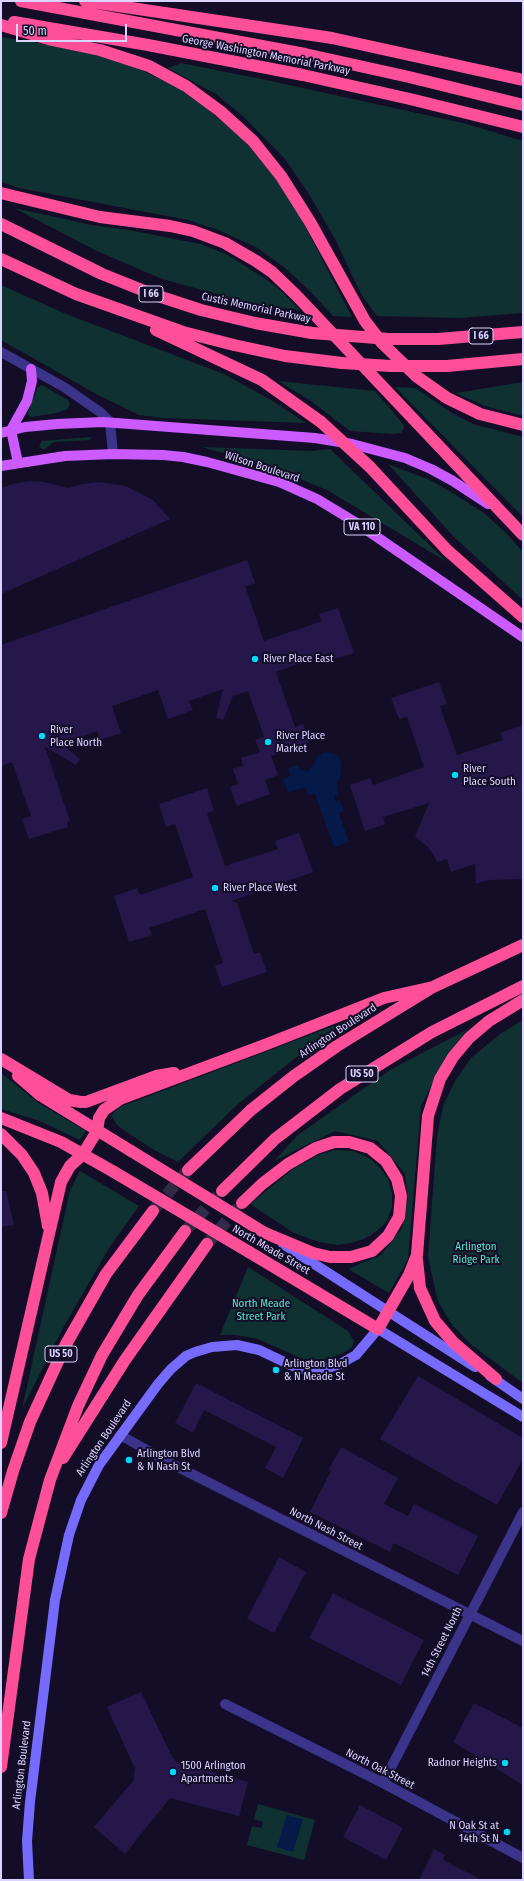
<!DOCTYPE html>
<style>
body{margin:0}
#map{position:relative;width:524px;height:1881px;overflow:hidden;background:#130d28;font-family:"Fira Sans Condensed",sans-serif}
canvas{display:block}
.frame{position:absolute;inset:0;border:2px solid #dbd4ff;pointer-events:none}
.scale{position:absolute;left:16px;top:24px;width:111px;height:18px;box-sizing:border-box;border:2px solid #dbd4ff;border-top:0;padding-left:5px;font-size:12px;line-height:14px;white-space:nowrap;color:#dbd4ff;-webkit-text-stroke:3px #130d28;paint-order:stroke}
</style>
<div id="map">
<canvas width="524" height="1881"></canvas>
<div class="frame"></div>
<div class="scale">50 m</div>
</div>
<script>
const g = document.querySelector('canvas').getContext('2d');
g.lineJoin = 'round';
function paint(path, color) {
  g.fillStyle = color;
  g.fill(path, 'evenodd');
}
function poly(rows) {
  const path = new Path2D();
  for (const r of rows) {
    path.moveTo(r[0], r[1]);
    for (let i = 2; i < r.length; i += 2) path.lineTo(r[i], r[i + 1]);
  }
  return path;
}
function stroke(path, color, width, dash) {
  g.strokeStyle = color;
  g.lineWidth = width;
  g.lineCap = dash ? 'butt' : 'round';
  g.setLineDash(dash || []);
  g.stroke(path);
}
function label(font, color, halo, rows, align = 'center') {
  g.font = font + ' "Fira Sans Condensed",sans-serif';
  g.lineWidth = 4;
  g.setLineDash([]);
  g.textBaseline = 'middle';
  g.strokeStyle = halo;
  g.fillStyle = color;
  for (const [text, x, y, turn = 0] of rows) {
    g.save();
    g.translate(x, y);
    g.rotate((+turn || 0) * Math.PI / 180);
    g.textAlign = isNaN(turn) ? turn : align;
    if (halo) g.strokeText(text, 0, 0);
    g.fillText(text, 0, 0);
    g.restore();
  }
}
const green = poly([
 [1,37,88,51,131,65,178,88,205,107,242,138,269,169,292,201,352,317,333,316,311,292,285,268,256,247,218,230,188,220,19,188,1,182],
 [181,63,271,81,467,124,523,141,523,313,459,318,377,316,361,294,335,239,309,194,285,159,244,117,216,94,168,68],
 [14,208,92,225,129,230,200,244,226,254,264,278,278,288,300,310,257,305,162,279,97,251],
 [1,285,66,314,224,374,271,400,306,423,163,418,139,415,98,395,1,340],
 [278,381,375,391,403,424,404,428,401,433,394,434,350,431,311,401],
 [523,382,523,416,485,406,456,393],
 [42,385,68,400,70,404,68,409,56,413,31,417,28,415,28,412,38,387],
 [395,387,415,388,452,413,473,424,523,437,523,517],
 [90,437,91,438,90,440,54,442,45,449,42,449,39,446,42,441],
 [201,447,312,451,330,449,447,562,327,490,261,463],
 [388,464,430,480,451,492,484,513,507,534,523,552,523,600,453,536],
 [523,1020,523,1383,473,1346,452,1325,439,1303,436,1294,428,1256,437,1137,443,1106,455,1081,471,1058,500,1034],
 [344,1022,345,1024,294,1059,238,1104,178,1162,154,1150,122,1129,117,1125,111,1115,120,1107],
 [468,1029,446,1056,421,1106,408,1259,389,1293,348,1269,381,1255,402,1228,408,1197,405,1174,378,1141,335,1131,274,1161,298,1135,390,1070],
 [1,1073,40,1104,86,1131,80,1140,37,1120,1,1109],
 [336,1150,353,1151,371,1159,382,1170,388,1179,392,1193,392,1206,387,1221,377,1231,364,1239,351,1243,337,1245,319,1242,294,1233,250,1204,293,1169,319,1155],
 [80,1171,139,1206,109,1248,63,1328,22,1409,70,1190],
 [248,1267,348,1331,354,1341,352,1347,343,1353,330,1358,316,1360,303,1359,258,1339,236,1335,220,1335],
 [258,1804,315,1820,304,1860,247,1845,252,1826,261,1828,263,1822,254,1819]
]);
const water = poly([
 [324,752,332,753,339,757,342,766,340,769,341,772,337,785,338,794,334,796,336,801,340,800,344,811,339,813,349,842,334,847,315,794,310,795,307,793,305,787,288,793,283,779,291,776,288,769,297,765,302,771,308,771,313,766,317,756],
 [287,1815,303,1819,293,1852,277,1847]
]);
const building = poly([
 [29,481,44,482,68,488,82,484,99,482,126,486,153,500,170,519,1,594,1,488,13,484],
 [247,560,255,583,245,586,264,641,322,621,319,614,338,608,354,653,334,659,332,652,276,672,295,727,303,724,309,742,271,756,278,775,265,780,270,794,237,806,230,787,238,784,233,769,243,766,241,758,260,752,255,740,264,737,248,691,233,696,223,720,216,718,223,689,189,701,193,710,168,719,158,690,112,706,121,733,100,740,97,731,62,744,80,759,76,765,45,747,70,821,67,822,68,827,29,839,22,819,31,816,12,762,1,766,1,645],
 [439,682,447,704,440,706,457,755,503,740,500,733,523,725,523,879,488,880,476,884,475,864,451,872,447,859,437,862,434,856,427,846,415,837,429,803,383,817,385,824,365,831,350,785,370,778,373,785,424,767,407,717,399,719,391,698],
 [207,788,214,811,207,813,225,866,278,849,275,841,299,833,313,872,231,901,237,903,254,954,260,952,267,972,222,987,215,966,223,963,205,909,149,928,152,935,129,942,114,896,137,888,140,895,193,877,175,824,166,827,159,804],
 [1,1191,6,1191,14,1225,1,1227],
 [418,1376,523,1438,523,1459,497,1505,380,1439],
 [196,1383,303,1438,283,1478,265,1468,276,1447,204,1410,193,1433,175,1423],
 [341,1447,398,1478,384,1504,408,1516,414,1504,478,1536,458,1575,394,1543,390,1552,310,1512,331,1471,329,1469],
 [279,1557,306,1572,274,1633,247,1619],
 [333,1593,424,1640,401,1685,309,1638],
 [141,1692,172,1757,178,1763,248,1782,239,1816,170,1798,125,1854,94,1827,133,1781,135,1769,107,1707],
 [474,1703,523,1728,523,1785,453,1742],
 [360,1805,403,1828,386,1860,343,1837],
 [434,1849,445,1855,443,1860,482,1880,419,1880]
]);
const highwayTunnel = poly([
 [155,1208,188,1170],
 [185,1231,222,1191],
 [207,1244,242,1203]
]);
const street = poly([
 [1,352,64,387,100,412,110,422,113,454],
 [120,1435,170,1463,523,1641],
 [225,1704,383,1783,523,1858],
 [383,1783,523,1512]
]);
const secondary = poly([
 [283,1244,475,1367],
 [490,1376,523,1399],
 [29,1880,27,1841,30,1802,55,1600,69,1535,81,1500,99,1465,158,1384,171,1369,186,1356,195,1352,212,1347,237,1345,259,1350,297,1368,308,1370,325,1369,340,1364,356,1355,378,1329,523,1417]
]);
const primary = poly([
 [1,433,25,427,57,424,103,422,315,438,352,444,405,458,431,469,453,481,488,504],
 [18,463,11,430,27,401,32,381,31,369],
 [1,466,65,456,113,454,163,455,183,457,207,462,279,482,317,499,355,522,523,637]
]);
const highway = poly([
 [21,1,305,54,409,77,523,105],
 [85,1,332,38,523,80],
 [14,22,148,45,303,75,410,99,523,127],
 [1,25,52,40,100,50,149,66,186,86,220,111,253,141,281,176,310,222,365,321,382,343,416,376,447,398,480,414,523,425],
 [1,193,100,217,170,226,193,231,225,243,256,261,272,272,296,295,523,535],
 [1,224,102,274,152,294,201,310,255,323,312,333],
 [1,259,76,294,183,332,234,345,285,356,342,363],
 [156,330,262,380,321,422],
 [438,339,523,332],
 [447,366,523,359],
 [370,467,447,550,523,617],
 [1,1059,69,1100,81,1102,86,1102,156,1076,174,1073],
 [18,1076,40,1095,131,1151],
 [1,1118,61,1142,114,1172],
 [1,1134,22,1155,34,1173,42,1193,48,1226],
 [188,1170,251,1110,294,1076,337,1046,433,987,523,945],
 [222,1191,275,1139,340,1089,432,1032,523,986],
 [242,1203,262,1184,288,1164,316,1148,334,1142,349,1142,370,1148,386,1161,397,1179,401,1196,399,1217,388,1236,372,1251,351,1257,330,1257,313,1253,265,1233],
 [249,1252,378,1329,409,1275,417,1255,428,1116,440,1079,453,1057,469,1038,489,1021,523,1000],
 [417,1260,420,1288,435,1321,453,1342,496,1379],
 [1,1443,61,1182,70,1166,83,1154,97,1131,99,1118,104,1110,120,1099,267,1044,384,998,433,987],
 [63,1458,125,1360,207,1244],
 [1,1513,13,1471,30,1422,65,1346,106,1274,153,1211],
 [1,1767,29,1559,50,1480,78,1406,102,1355,138,1295,185,1231]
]);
const highwayBridge = poly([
 [312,333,389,339,438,339],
 [342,363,391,366,447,366],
 [321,422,370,467],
 [131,1151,265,1233],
 [114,1172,249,1252]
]);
const markers = [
 [255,659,4,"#00d7ff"],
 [42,736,4,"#00d7ff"],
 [268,742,4,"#00d7ff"],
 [455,775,4,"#00d7ff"],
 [215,888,4,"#00d7ff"],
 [276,1370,4,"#00d7ff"],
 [129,1460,4,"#00d7ff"],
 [505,1763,4,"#00d7ff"],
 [173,1772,4,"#00d7ff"],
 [507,1832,4,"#00d7ff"]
];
const shields = [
 [151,294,24],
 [481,336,24],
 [362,527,36],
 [362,1074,32],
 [61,1354,32]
];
const shieldNames = [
 ["I 66",151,294],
 ["I 66",481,336],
 ["VA 110",362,527],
 ["US 50",362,1074],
 ["US 50",61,1354]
];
const streetNames = [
 ["George Washington Memorial Parkway",266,55,11],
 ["Custis Memorial Parkway",256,308,12],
 ["Wilson Boulevard",262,467,18],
 ["Arlington Boulevard",338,1031,-33],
 ["North Meade Street",271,1250,30],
 ["Arlington Boulevard",104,1438,-56],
 ["North Nash Street",326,1529,27],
 ["14th Street North",442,1642,-63],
 ["Arlington Boulevard",22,1765,-83],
 ["North Oak Street",380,1769,27]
];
const poiNames = [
 ["River Place East",263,659],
 ["River",50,730],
 ["Place North",50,743],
 ["River Place",276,736],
 ["Market",276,749],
 ["River",463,769],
 ["Place South",463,782],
 ["River Place West",223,888],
 ["Arlington Blvd",284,1364],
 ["& N Meade St",284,1377],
 ["Arlington Blvd",137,1454],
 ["& N Nash St",137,1467],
 ["Radnor Heights",497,1763,"right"],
 ["1500 Arlington",181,1766],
 ["Apartments",181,1779],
 ["N Oak St at",499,1826,"right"],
 ["14th St N",499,1839,"right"]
];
const parkNames = [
 ["Arlington",476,1247],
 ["Ridge Park",476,1260],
 ["North Meade",261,1304],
 ["Street Park",261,1317]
];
paint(green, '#103132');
paint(water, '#051a48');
paint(building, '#25174a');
stroke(highwayTunnel, '#312b48', 12, [12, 6]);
stroke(street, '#3c348b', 10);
stroke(secondary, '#776bff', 10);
stroke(primary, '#cb5bff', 10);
stroke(highway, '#ff4f99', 12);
stroke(highwayBridge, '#ff4f99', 12);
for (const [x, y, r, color] of markers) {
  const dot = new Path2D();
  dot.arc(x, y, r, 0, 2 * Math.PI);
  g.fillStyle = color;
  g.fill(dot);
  stroke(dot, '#130d28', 1.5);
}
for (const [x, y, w] of shields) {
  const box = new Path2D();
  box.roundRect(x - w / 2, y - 8, w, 16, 3);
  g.fillStyle = '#130d28';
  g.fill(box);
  stroke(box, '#dbd4ff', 1);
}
label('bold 10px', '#dbd4ff', null, shieldNames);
label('11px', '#dbd4ff', '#130d28', streetNames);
label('11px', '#dbd4ff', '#130d28', poiNames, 'left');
label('11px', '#55eacd', '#130d28', parkNames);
</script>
